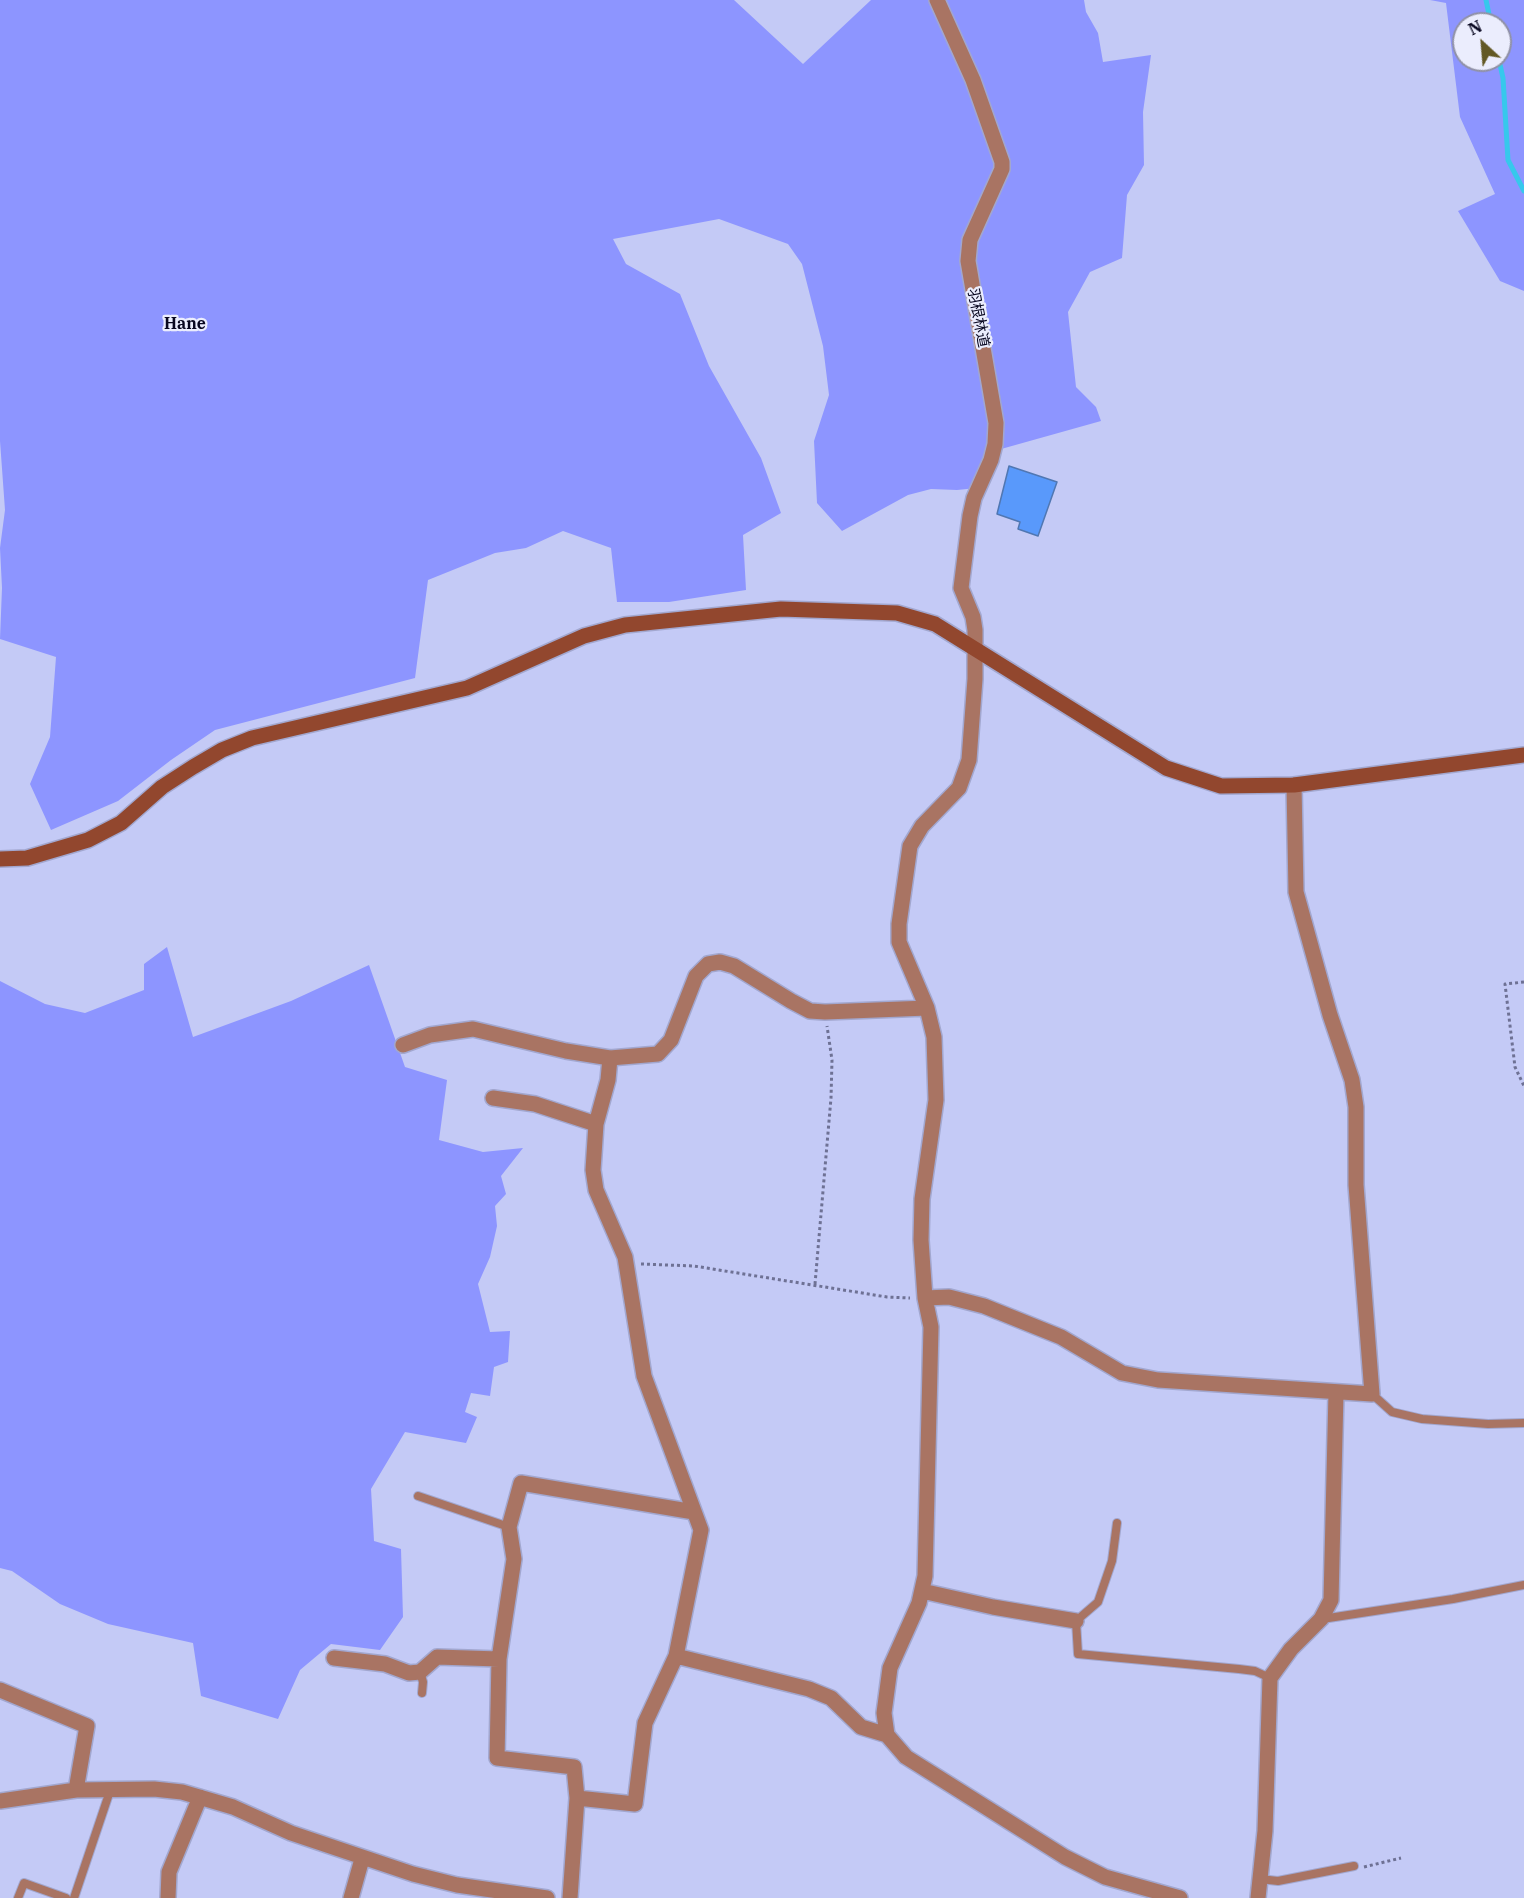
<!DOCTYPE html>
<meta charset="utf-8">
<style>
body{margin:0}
#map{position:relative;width:1524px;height:1898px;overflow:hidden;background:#c4caf6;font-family:"IBM Plex Serif",serif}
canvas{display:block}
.north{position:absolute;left:1452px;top:12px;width:60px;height:60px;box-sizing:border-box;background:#ebedfd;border:2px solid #9091a5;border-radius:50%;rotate:334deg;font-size:16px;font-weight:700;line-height:24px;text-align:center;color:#080720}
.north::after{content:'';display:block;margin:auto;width:21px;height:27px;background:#625824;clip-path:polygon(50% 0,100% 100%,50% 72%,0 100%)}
</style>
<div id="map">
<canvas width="1524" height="1898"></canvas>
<div class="north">N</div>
</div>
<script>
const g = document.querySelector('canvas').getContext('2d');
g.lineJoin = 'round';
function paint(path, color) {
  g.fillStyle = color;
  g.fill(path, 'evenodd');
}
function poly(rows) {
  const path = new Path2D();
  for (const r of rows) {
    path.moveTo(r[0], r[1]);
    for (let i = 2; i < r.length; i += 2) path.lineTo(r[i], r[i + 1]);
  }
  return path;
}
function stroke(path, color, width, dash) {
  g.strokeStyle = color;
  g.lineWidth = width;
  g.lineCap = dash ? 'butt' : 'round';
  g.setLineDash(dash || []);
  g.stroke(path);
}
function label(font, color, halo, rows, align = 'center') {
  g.font = font + ' "IBM Plex Serif","Noto Sans JP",serif';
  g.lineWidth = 4.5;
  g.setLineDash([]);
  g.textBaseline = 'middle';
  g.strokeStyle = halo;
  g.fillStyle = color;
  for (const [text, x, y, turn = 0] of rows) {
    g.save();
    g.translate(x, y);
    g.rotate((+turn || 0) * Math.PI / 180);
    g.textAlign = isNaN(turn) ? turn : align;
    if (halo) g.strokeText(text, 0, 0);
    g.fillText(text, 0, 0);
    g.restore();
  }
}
const green = poly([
 [0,0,734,0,803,64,871,0,1084,0,1086,12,1098,33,1103,62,1151,55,1143,112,1144,165,1127,195,1122,258,1090,272,1068,312,1076,387,1096,407,1101,421,994,451,987,487,957,490,931,489,908,495,842,531,817,503,814,441,829,395,823,346,802,264,788,244,719,219,613,239,626,264,680,294,709,366,761,458,781,513,743,535,746,590,669,602,617,602,611,548,563,531,526,548,495,553,428,580,415,678,215,730,171,760,118,801,51,830,30,784,50,737,56,657,0,639,2,588,0,548,5,510,0,441],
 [1430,0,1524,0,1524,291,1500,281,1458,211,1495,194,1460,117,1446,3],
 [1464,24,1500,24,1500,60,1464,60],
 [167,947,193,1037,291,1001,369,965,405,1067,447,1080,439,1140,483,1152,523,1148,501,1176,506,1194,495,1206,497,1226,490,1257,478,1284,490,1332,510,1331,508,1362,494,1367,490,1396,471,1393,465,1412,477,1417,466,1443,405,1432,371,1489,374,1541,401,1549,403,1617,380,1650,331,1644,300,1670,278,1719,201,1696,193,1643,108,1624,60,1604,12,1571,0,1568,0,981,45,1004,85,1013,144,990,144,964]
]);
const stream = poly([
 [1486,0,1491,24],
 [1499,60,1503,78,1508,160,1524,191]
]);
const building = poly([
 [1009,466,1057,482,1038,536,1018,529,1020,522,997,514,1009,466]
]);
const path = poly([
 [1524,982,1505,984,1515,1067,1524,1086],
 [641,1264,694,1266,887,1297,910,1298],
 [815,1284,831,1098,832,1060,827,1026],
 [1364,1867,1401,1858]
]);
const lane = poly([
 [1372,1394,1392,1412,1422,1419,1488,1424,1524,1423],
 [418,1496,509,1527],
 [1117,1523,1112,1561,1098,1602,1076,1621,1078,1654,1239,1669,1255,1671,1270,1678],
 [1322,1619,1453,1599,1524,1585],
 [420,1672,423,1682,422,1693],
 [1260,1879,1278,1881,1354,1866],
 [18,1898,24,1883,66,1898],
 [74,1898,110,1791]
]);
const street = poly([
 [403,1045,430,1035,473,1029,566,1051,610,1058,658,1054,671,1040,696,976,708,964,720,962,734,966,791,1001,810,1011,825,1012,927,1008],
 [493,1098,535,1104,596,1124],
 [925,1298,949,1297,984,1306,1061,1337,1122,1373,1158,1380,1372,1394,1356,1185,1356,1107,1352,1080,1330,1015,1296,892,1294,785],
 [922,1591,993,1607,1076,1621],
 [676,1656,809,1689,831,1698,861,1727,887,1735,906,1757,1065,1857,1105,1877,1180,1898],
 [334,1658,385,1664,409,1673,420,1672,437,1657,499,1659],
 [0,1690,87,1726,76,1790],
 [887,1735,884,1713,890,1668,919,1603,925,1576,931,1327,925,1298,921,1240,922,1199,936,1100,934,1037,927,1008,899,942,899,924,910,846,922,826,959,788,969,760,975,679,975,630,973,617,961,588,970,516,974,498,991,460,995,444,996,423,968,261,970,240,1002,169,1002,162,973,80,937,0],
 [577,1798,635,1804,645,1723,676,1656,701,1530,644,1376,625,1257,596,1190,593,1170,596,1124,608,1080,610,1058],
 [0,1801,76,1790,154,1789,182,1792,233,1807,291,1833,413,1874,457,1885,547,1898],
 [168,1898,169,1872,200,1797],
 [351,1898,362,1859],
 [570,1898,577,1798,574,1767,497,1758,499,1659,514,1559,509,1527,521,1483,694,1512],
 [1258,1898,1265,1831,1270,1678,1291,1649,1321,1619,1331,1600,1336,1393]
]);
const secondary = poly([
 [0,859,27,858,88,840,121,823,162,787,193,767,222,750,252,738,467,688,584,636,625,625,781,609,897,613,935,624,1166,768,1221,786,1294,785,1524,755]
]);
const streetNames = [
 ["羽根林道",978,318,79]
];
const neighbourhoodNames = [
 ["Hane",185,324]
];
paint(green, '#8d95ff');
stroke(stream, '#36c8ec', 5);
paint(building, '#5999fb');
stroke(building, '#5077b2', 1.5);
stroke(lane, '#a2a7cf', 10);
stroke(street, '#a2a7cf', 18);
stroke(secondary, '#a2a7cf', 18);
stroke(path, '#6e7194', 3, [3, 3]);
stroke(lane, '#a97463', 8);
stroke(street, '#a97463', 15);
stroke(secondary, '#92472e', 15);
label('15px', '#080720', '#ebedfd', streetNames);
label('bold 16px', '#080720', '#ebedfd', neighbourhoodNames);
</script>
